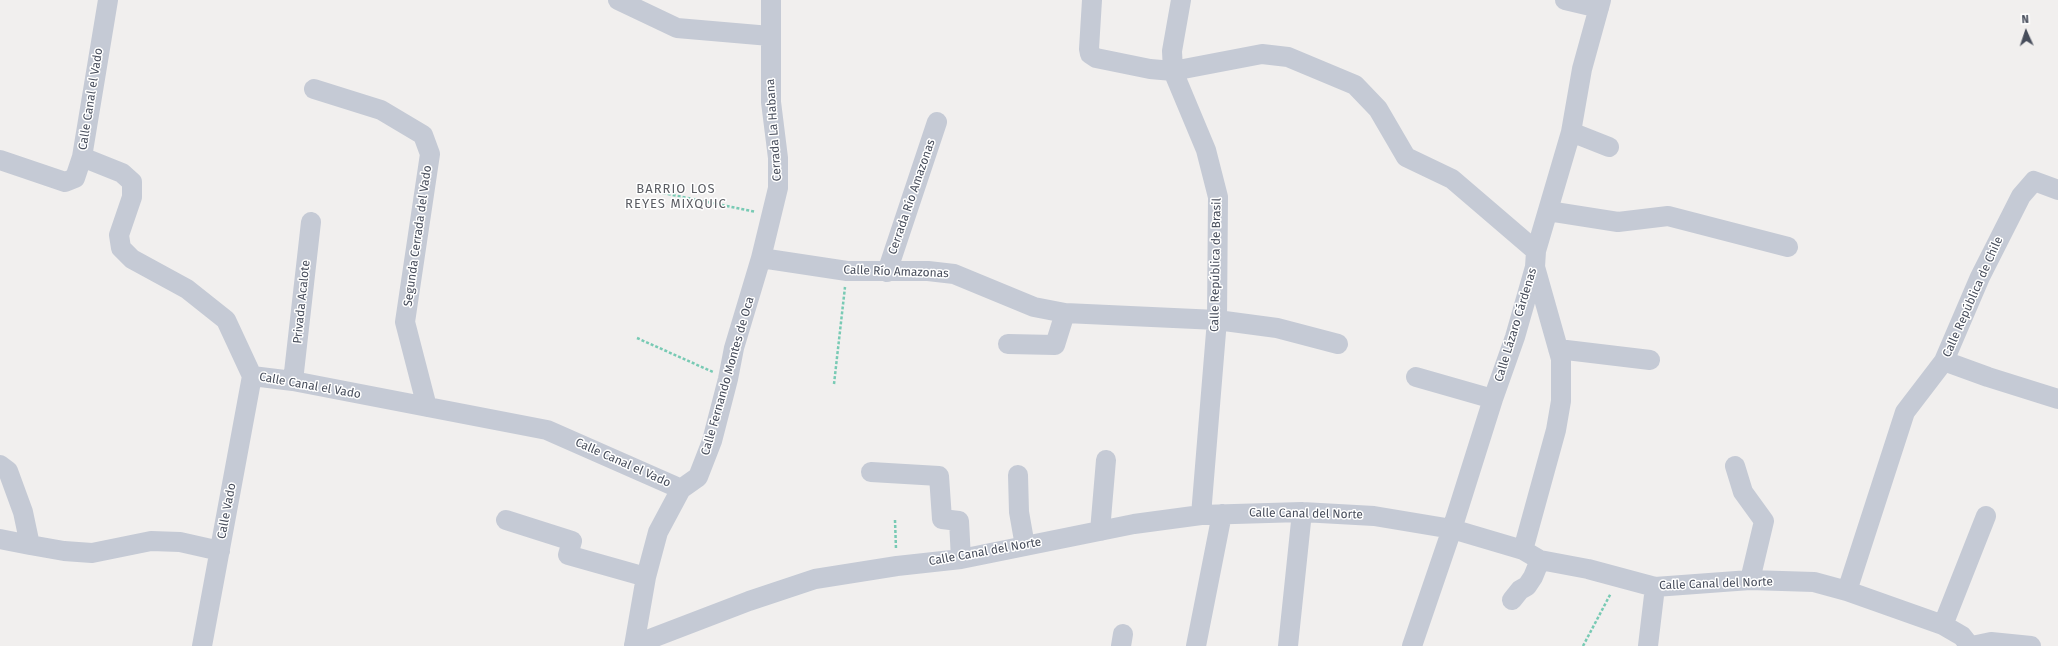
<!DOCTYPE html>
<meta charset="utf-8">
<style>
body{margin:0}
#map{position:relative;width:2058px;height:646px;overflow:hidden;background:#f1efee;font-family:"Fira Sans",sans-serif}
canvas{display:block}
.north{position:absolute;left:2006px;top:12px;width:40px;height:40px;-webkit-text-stroke:3px #fff;paint-order:stroke;rotate:357deg;font-size:11px;font-weight:700;line-height:16px;text-align:center;color:#474d5b}
.north::after{content:'';display:block;margin:auto;width:14px;height:18px;background:#474d5b;clip-path:polygon(50% 0,100% 100%,50% 72%,0 100%)}
</style>
<div id="map">
<canvas width="2058" height="646"></canvas>
<div class="north">N</div>
</div>
<script>
const g = document.querySelector('canvas').getContext('2d');
g.lineJoin = 'round';
function poly(rows) {
  const path = new Path2D();
  for (const r of rows) {
    path.moveTo(r[0], r[1]);
    for (let i = 2; i < r.length; i += 2) path.lineTo(r[i], r[i + 1]);
  }
  return path;
}
function stroke(path, color, width, dash) {
  g.strokeStyle = color;
  g.lineWidth = width;
  g.lineCap = dash ? 'butt' : 'round';
  g.setLineDash(dash || []);
  g.stroke(path);
}
function label(font, color, halo, rows, align = 'center') {
  g.font = font + ' "Fira Sans",sans-serif';
  g.lineWidth = 3;
  g.setLineDash([]);
  g.textBaseline = 'middle';
  g.strokeStyle = halo;
  g.fillStyle = color;
  for (const [text, x, y, turn = 0] of rows) {
    g.save();
    g.translate(x, y);
    g.rotate((+turn || 0) * Math.PI / 180);
    g.textAlign = isNaN(turn) ? turn : align;
    if (halo) g.strokeText(text, 0, 0);
    g.fillText(text, 0, 0);
    g.restore();
  }
}
const path = poly([
 [658,192,756,212],
 [637,338,713,372],
 [834,384,845,287],
 [895,520,896,549],
 [1583,646,1611,593]
]);
const minor = poly([
 [618,0,677,28,770,36],
 [1092,0,1089,49,1090,54,1096,58,1150,69,1173,71,1262,54,1288,57,1355,85,1378,109,1406,157,1452,179,1536,251],
 [1181,0,1172,51,1173,71,1206,150,1218,197,1217,320,1201,515],
 [1565,0,1599,8],
 [314,89,381,110,423,135,430,154,405,322,427,407],
 [1571,132,1609,147],
 [82,157,122,173,132,182,132,197,119,235,121,248,132,259,187,289,226,320,252,376,293,381,547,430,681,489],
 [0,160,65,182,75,178,82,157,108,0],
 [1548,211,1618,222,1668,216,1788,247],
 [761,258,847,271,928,271,954,274,1034,307,1065,313,1217,320,1277,328,1338,344],
 [887,272,937,122],
 [1008,344,1055,345,1065,313],
 [1558,349,1650,360],
 [1944,361,1988,377,2058,399],
 [1416,377,1493,399],
 [293,381,311,222],
 [0,465,8,471,23,512,30,545,64,551,92,553,151,541,180,542,220,551],
 [1735,466,1743,492,1764,521,1750,580],
 [871,472,939,476,942,519,959,521,961,559],
 [1018,475,1019,512,1025,546],
 [506,520,572,541,568,555,646,577],
 [1100,531,1106,460],
 [0,539,30,545],
 [1523,550,1556,430,1561,401,1561,359,1535,267],
 [1847,591,1905,412,1944,361,1980,277,2021,196,2034,181,2058,190],
 [1512,600,1520,590,1527,586,1533,577,1540,560],
 [1943,625,1986,516],
 [634,645,749,601,815,579,897,566,961,559,1134,524,1201,515,1302,512,1374,516,1452,529,1523,550,1540,560,1588,569,1655,587,1750,580,1814,582,1847,591,1943,625,1962,636,1970,646],
 [202,646,252,376],
 [634,646,646,577,658,532,681,489,698,477,712,441,728,379,734,348,761,258,778,188,778,158,771,102,771,0],
 [1121,646,1123,634],
 [1196,646,1222,514],
 [1288,646,1302,512],
 [1412,646,1452,529,1493,399,1515,337,1535,267,1536,251,1571,132,1582,69,1601,0],
 [1648,646,1655,587],
 [1972,646,1991,642,2031,646]
]);
const streetNames = [
 ["Calle Canal el Vado",91,99,-81],
 ["Cerrada La Habana",774,130,-94],
 ["Cerrada Río Amazonas",912,197,-71],
 ["Segunda Cerrada del Vado",418,236,-82],
 ["Calle República de Brasil",1216,265,-89],
 ["Calle Río Amazonas",896,272,2],
 ["Calle República de Chile",1973,297,-66],
 ["Privada Acalote",302,302,-84],
 ["Calle Lázaro Cárdenas",1516,325,-73],
 ["Calle Fernando Montes de Oca",728,376,-74],
 ["Calle Canal el Vado",310,386,10],
 ["Calle Canal el Vado",623,463,24],
 ["Calle Vado",227,511,-79],
 ["Calle Canal del Norte",1306,514,1],
 ["Calle Canal del Norte",985,552,-10],
 ["Calle Canal del Norte",1716,584,-2]
];
const neighbourhoodNames = [
 ["BARRIO LOS",676,189],
 ["REYES MIXQUIC",676,204]
];
stroke(path, '#78cab4', 2.5, [3, 2]);
stroke(minor, '#c5cad5', 20);
label('12px', '#474d5b', '#fff', streetNames);
g.letterSpacing = '1px';
label('13px', '#5b5d63', '#fff', neighbourhoodNames);
g.letterSpacing = '0px';
</script>
